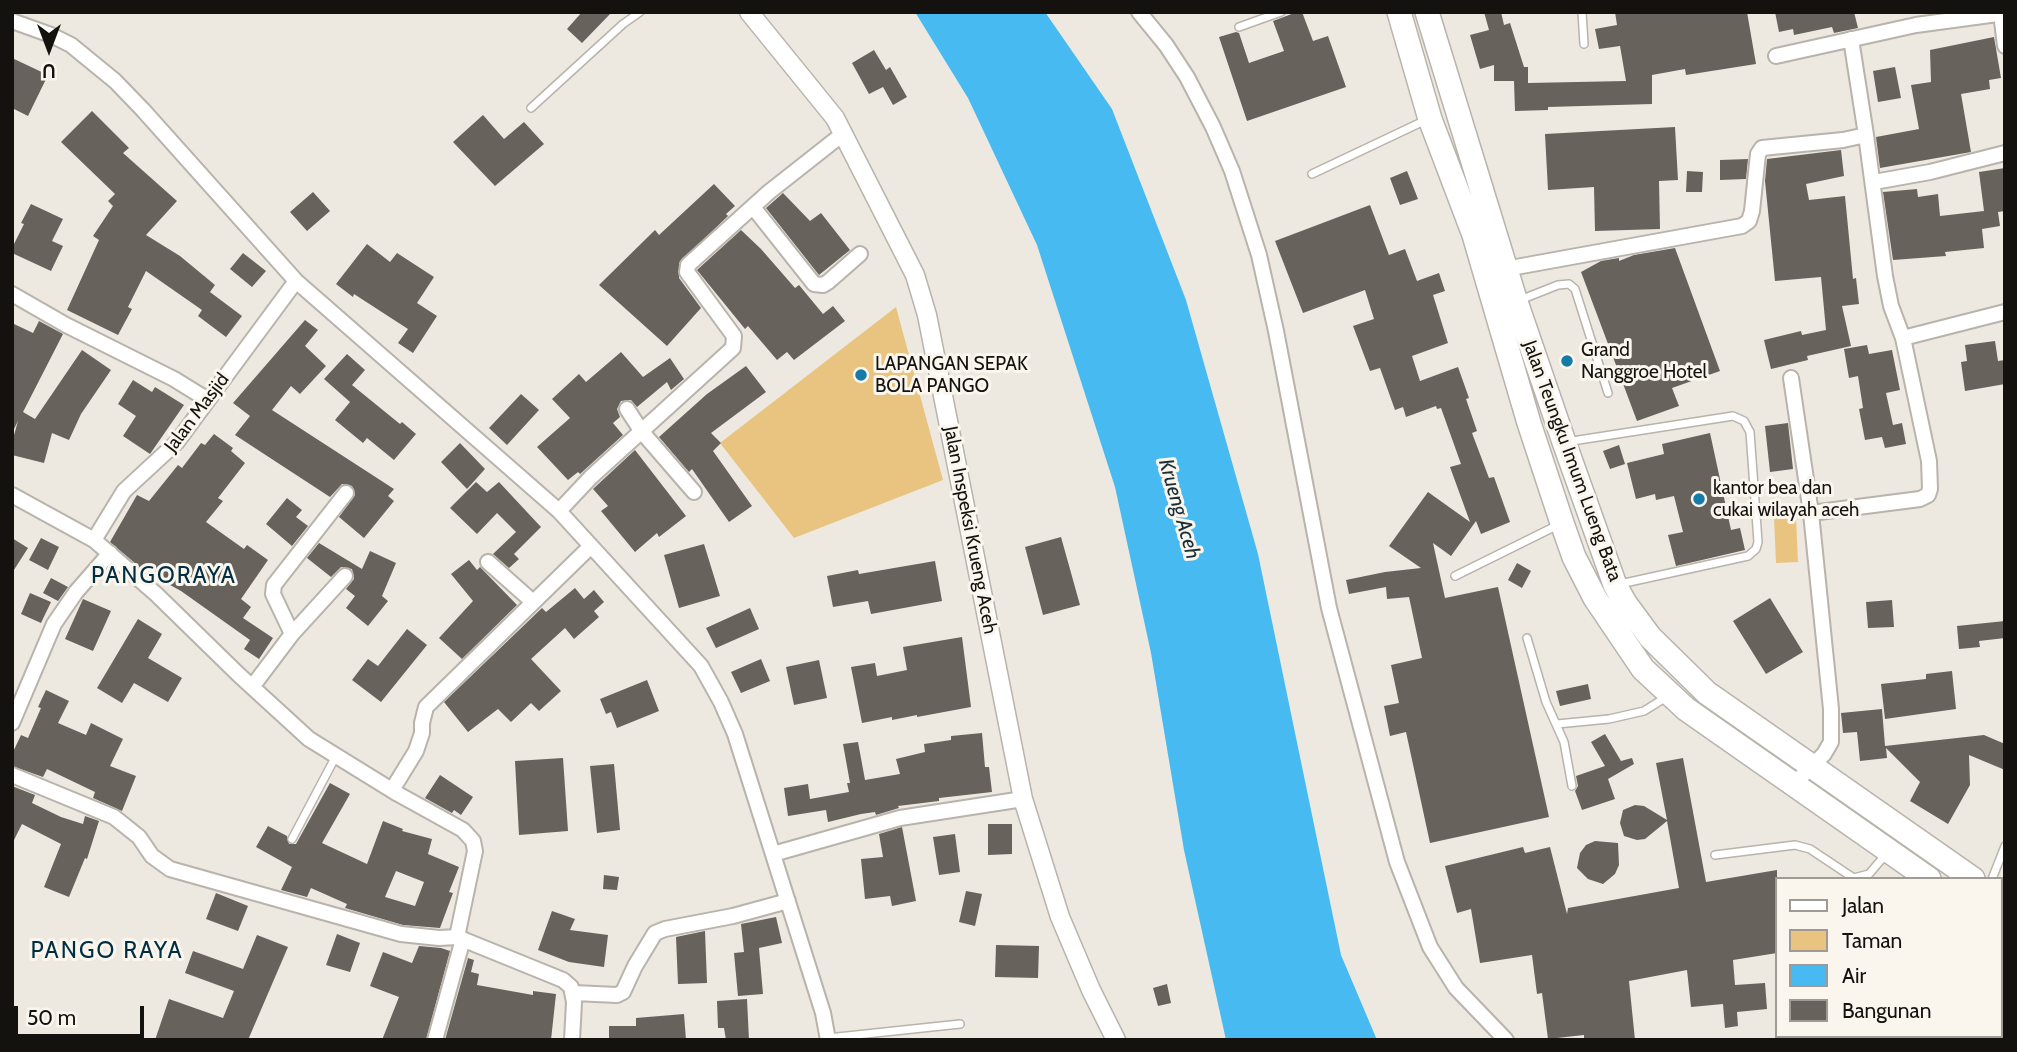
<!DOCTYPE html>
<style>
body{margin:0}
#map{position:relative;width:2017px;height:1052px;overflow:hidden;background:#ede9e0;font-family:Cabin,sans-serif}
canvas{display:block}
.frame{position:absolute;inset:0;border:14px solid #14120f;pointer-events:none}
.legend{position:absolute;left:1775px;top:877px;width:228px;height:161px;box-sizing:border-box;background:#fbf6ed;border:2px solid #9f9b94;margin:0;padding:9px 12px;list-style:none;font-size:21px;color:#14120f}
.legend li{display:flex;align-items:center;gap:14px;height:35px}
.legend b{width:35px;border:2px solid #9f9b94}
.north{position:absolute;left:14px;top:14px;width:70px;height:70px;-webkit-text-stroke:5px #fbf6ed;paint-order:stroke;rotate:180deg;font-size:19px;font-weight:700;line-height:28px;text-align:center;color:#14120f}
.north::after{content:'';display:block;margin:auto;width:24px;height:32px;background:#14120f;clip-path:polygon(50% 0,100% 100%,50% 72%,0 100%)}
.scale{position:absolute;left:14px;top:1006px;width:130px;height:32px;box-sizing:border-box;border:4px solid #14120f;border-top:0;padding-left:9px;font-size:21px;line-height:24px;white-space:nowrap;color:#14120f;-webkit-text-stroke:5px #fbf6ed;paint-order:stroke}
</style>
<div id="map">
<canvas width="2017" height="1052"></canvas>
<div class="frame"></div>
<ul class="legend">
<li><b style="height:9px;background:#fff"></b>Jalan</li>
<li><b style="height:19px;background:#e9c480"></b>Taman</li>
<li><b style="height:19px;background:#47baf1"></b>Air</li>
<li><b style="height:19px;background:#67625b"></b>Bangunan</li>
</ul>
<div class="north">U</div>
<div class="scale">50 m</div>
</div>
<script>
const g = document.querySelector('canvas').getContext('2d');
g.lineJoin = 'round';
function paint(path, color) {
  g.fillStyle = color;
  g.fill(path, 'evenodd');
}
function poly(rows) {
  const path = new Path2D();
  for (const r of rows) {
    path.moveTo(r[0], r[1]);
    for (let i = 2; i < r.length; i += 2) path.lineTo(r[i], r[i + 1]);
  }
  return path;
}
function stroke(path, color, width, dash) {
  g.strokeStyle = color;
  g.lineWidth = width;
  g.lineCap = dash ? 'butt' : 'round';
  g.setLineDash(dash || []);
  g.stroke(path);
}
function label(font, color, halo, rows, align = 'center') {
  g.font = font + ' Cabin,sans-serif';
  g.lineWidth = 6;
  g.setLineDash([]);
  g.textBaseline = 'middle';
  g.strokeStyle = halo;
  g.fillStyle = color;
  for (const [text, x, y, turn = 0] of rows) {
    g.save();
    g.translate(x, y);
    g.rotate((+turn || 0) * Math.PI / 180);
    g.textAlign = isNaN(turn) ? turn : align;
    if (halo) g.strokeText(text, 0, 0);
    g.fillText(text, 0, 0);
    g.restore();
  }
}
const green = poly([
 [896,307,943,480,794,538,720,443],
 [1796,517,1798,562,1776,563,1774,518]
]);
const water = poly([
 [915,12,1045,12,1112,109,1186,300,1258,554,1341,955,1377,1040,1226,1040,1184,850,1151,653,1115,487,1037,245,968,98]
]);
const building = poly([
 [582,12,612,12,582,43,567,29],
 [1297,12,1302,12,1313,41,1328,36,1346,87,1247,121,1219,37,1236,32,1239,33,1249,63,1284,51,1273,21],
 [1484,12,1501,12,1504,25,1510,23,1524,67,1528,67,1528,83,1626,81,1620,46,1599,49,1595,29,1617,25,1615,12,1747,12,1756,64,1686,75,1685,69,1652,75,1652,104,1548,107,1548,110,1515,111,1514,81,1494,81,1494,65,1480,69,1470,35,1489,30],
 [1775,12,1854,12,1858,28,1834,33,1832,27,1794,35,1793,29,1779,32],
 [1994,37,2001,78,1989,80,1990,89,1961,94,1971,152,1880,168,1876,137,1919,129,1911,85,1931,82,1930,50],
 [874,50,886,70,890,67,907,97,893,105,883,87,869,94,852,63],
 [12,58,48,75,28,116,12,108],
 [1895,67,1901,98,1878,102,1873,71],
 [92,111,129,148,123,153,177,201,146,235,180,256,215,285,210,292,242,316,226,337,198,316,202,310,146,271,128,307,132,309,118,335,67,310,99,240,93,236,113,206,108,201,115,194,61,142],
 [483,115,504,139,524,122,544,144,495,186,453,142],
 [1675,127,1678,180,1659,181,1660,229,1595,231,1594,187,1548,190,1545,134],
 [1841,150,1844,176,1806,184,1809,200,1845,196,1853,279,1856,278,1859,304,1842,306,1851,346,1807,356,1808,360,1771,369,1764,340,1801,331,1802,335,1826,330,1821,277,1775,281,1765,181,1767,159],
 [1748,159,1746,179,1720,180,1720,160],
 [2005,168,2005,211,1998,212,2000,226,1982,229,1984,248,1945,252,1946,256,1893,260,1883,192,1917,189,1918,197,1938,194,1940,216,1984,211,1979,172],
 [1407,171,1418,199,1400,205,1390,178],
 [1687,171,1703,172,1702,192,1686,192],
 [714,184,735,206,726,214,728,216,679,263,679,278,701,308,667,346,599,285,655,230,659,235],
 [313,192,330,211,307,231,290,212],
 [783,193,810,221,821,213,850,250,819,275,766,208],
 [31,204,63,219,52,241,63,246,51,271,12,253,12,248,24,224,21,223],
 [1370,205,1389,255,1405,249,1417,281,1439,273,1445,291,1433,295,1448,343,1412,356,1420,381,1458,367,1469,398,1466,399,1477,431,1472,433,1489,478,1494,477,1510,522,1481,534,1476,521,1451,556,1433,543,1445,598,1498,587,1549,817,1430,843,1406,732,1390,736,1384,706,1399,703,1391,665,1422,658,1409,597,1387,599,1386,587,1349,594,1346,580,1385,572,1421,568,1389,546,1428,492,1470,522,1450,467,1461,464,1441,408,1437,409,1436,406,1406,417,1403,407,1395,410,1380,368,1370,371,1353,326,1374,319,1365,290,1303,313,1275,241],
 [741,230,761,249,795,288,799,285,823,314,833,306,845,321,794,360,787,352,777,360,748,326,745,329,697,270],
 [367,244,390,262,397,253,434,277,417,303,437,316,413,353,398,343,408,329,354,294,353,297,336,284],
 [1675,248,1720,371,1672,388,1679,406,1637,421,1581,272,1601,261,1619,258,1619,261,1634,255],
 [243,253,266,271,252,287,230,269],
 [305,320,318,330,305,346,326,366,300,394,291,386,272,410,394,489,388,496,394,501,364,538,339,517,355,495,352,486,342,484,330,497,235,435,250,416,233,403],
 [39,321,63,334,23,412,35,419,82,350,111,370,81,414,69,440,52,433,44,463,12,455,12,442,18,421,12,433,12,323,33,333],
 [1995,341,1998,361,2005,360,2005,384,1965,391,1961,362,1967,361,1965,345],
 [1867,345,1869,354,1892,350,1900,390,1886,393,1893,425,1902,423,1906,444,1885,448,1882,437,1865,440,1859,409,1863,408,1858,376,1849,378,1844,349],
 [621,352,643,377,670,358,684,379,671,390,667,382,637,407,631,400,621,401,617,409,620,417,613,423,623,435,580,474,578,472,568,480,537,447,570,418,552,399,579,374,586,382],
 [347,354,365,370,352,385,400,424,402,422,416,434,394,460,367,438,363,443,335,420,350,402,324,379],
 [746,366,766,392,711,433,721,443,713,451,752,506,729,522,692,469,689,472,659,437,707,394],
 [133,380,152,392,155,387,184,405,150,454,123,436,136,416,118,404],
 [521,394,539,410,507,445,489,428],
 [1788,423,1793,469,1770,472,1765,426],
 [1710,433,1731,530,1740,528,1745,550,1676,566,1668,535,1683,532,1674,496,1656,500,1655,494,1636,499,1627,463,1664,454,1662,444],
 [214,434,233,448,231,451,245,463,218,498,223,501,206,522,244,549,247,545,268,560,241,599,251,607,243,618,273,638,259,659,244,649,250,640,181,591,143,570,110,542,137,495,149,501,178,465,182,468,201,443,205,445],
 [460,443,485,469,467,489,441,462],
 [1619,445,1625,464,1610,469,1603,451],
 [635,450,686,516,659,537,657,533,635,552,601,511,608,506,593,489],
 [476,482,487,492,499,482,541,527,514,554,519,559,509,568,493,554,516,532,497,513,477,534,450,508],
 [287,498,302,510,296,517,308,526,292,546,266,524],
 [1061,537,1080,605,1043,615,1025,547],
 [12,538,28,548,12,573],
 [41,538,59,547,48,570,29,560],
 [319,543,362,569,370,551,396,563,382,596,388,601,368,626,346,608,355,596,346,589,354,579,352,569,341,567,331,577,307,558],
 [704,544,720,596,679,608,664,555],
 [469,560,477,570,480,567,517,605,462,659,439,638,473,601,451,574],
 [935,561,942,601,871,614,868,601,833,607,827,576,858,570,859,574],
 [1517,563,1531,571,1522,588,1508,580],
 [51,578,68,587,58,601,43,593],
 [575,588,584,599,594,590,604,602,594,611,599,617,574,639,565,628,531,659,561,691,539,711,531,703,511,722,498,709,468,732,444,702,542,608,546,612],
 [30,593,51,602,41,623,21,614],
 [1770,598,1803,652,1766,674,1733,621],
 [83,599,111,611,93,651,65,639],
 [1892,600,1894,627,1868,628,1866,602],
 [750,608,759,629,716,648,706,628],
 [138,619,162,634,148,658,182,678,168,702,134,683,122,703,97,688],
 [2005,621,2005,638,1979,641,1980,647,1959,649,1957,626],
 [407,629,427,645,381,702,352,680,368,659,378,666],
 [962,637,971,707,917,717,917,715,892,720,892,717,862,723,851,667,875,663,877,676,907,670,903,647],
 [761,659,770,681,741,693,731,672],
 [819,660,827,698,794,705,786,667],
 [1952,671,1956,709,1885,719,1881,684,1926,679,1926,674],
 [647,680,659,711,617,728,611,712,606,714,600,699],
 [1588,684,1591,699,1560,706,1556,691],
 [46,690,69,701,58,723,86,735,91,723,123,739,110,766,136,776,122,811,93,798,95,792,47,769,43,777,12,766,12,754,21,735,28,738,41,708,38,707],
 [1882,709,1885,746,1984,735,2005,744,2005,770,1969,755,1970,785,1948,824,1910,801,1920,782,1886,748,1887,758,1860,761,1857,732,1843,733,1841,713],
 [982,733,985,767,989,767,992,792,939,798,939,801,898,806,899,808,876,815,875,812,861,814,828,822,826,810,788,816,784,788,808,784,810,799,849,792,847,783,850,783,843,744,858,742,865,780,900,774,896,759,925,752,924,744,951,740,951,736],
 [1605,734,1621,761,1632,758,1634,764,1608,779,1615,799,1582,810,1575,791,1578,786,1576,776,1605,766,1591,742],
 [563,758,568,831,519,835,515,761],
 [1683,758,1706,882,1777,870,1777,953,1733,960,1735,985,1765,983,1767,1009,1737,1012,1738,1026,1725,1028,1723,1004,1691,1007,1687,970,1629,981,1635,1040,1584,1040,1584,1035,1548,1039,1542,993,1537,994,1532,955,1480,963,1471,909,1457,913,1445,866,1523,847,1525,853,1550,847,1567,914,1568,908,1679,888,1667,821,1645,839,1637,840,1624,836,1620,823,1623,810,1635,805,1644,806,1667,820,1656,763],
 [614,764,620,830,597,833,590,766],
 [440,775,473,797,461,815,454,810,452,813,425,798],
 [330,783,350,794,322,843,367,864,383,821,403,829,402,831,432,839,428,854,459,867,449,892,453,893,440,928,403,925,345,908,347,904,311,888,307,897,281,890,292,867,256,847,268,826,287,836,289,844,296,844],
 [396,871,424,882,415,906,385,897],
 [12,786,35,795,32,803,61,817,83,824,85,816,99,821,87,859,85,858,69,897,44,887,61,844,22,824,12,844],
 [988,824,1012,824,1012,854,988,855],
 [902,827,916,901,892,906,890,896,865,899,861,859,883,857,879,834],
 [955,834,960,872,939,875,933,837],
 [1595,841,1618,843,1619,865,1615,874,1603,884,1588,879,1577,868,1580,853,1586,845],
 [604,875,619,877,617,890,603,889],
 [966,891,982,894,975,926,959,922],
 [216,893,248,906,238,931,206,919],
 [552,911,575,919,570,930,608,935,604,967,569,962,538,950],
 [776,917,782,943,759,948,763,994,738,996,734,953,744,952,741,924],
 [705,931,707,983,678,984,676,937],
 [337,934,360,943,350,972,326,965],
 [257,935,288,947,248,1040,155,1040,169,999,223,1018,234,991,185,973,193,951,243,969],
 [996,945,1039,946,1038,978,995,977],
 [419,946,441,948,450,951,426,1040,382,1040,399,997,370,986,383,952,412,963],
 [468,958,474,960,471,972,479,974,477,985,533,995,533,991,556,994,551,1040,445,1040],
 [1167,984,1171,1003,1158,1006,1153,988],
 [747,999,749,1040,726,1040,724,1028,718,1028,717,1001],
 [684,1014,686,1040,609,1040,609,1026,636,1026,636,1018]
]);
const service = poly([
 [1582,12,1584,44],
 [1239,27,1281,12],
 [531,108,623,24,640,12],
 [1312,174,1426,120],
 [1520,300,1558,285,1569,284,1575,289,1608,393],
 [1566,442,1733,416,1744,421,1750,432,1758,542,1756,549,1748,556,1620,584],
 [1455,576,1558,525],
 [1527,638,1546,702,1564,742,1572,786],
 [1557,724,1609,719,1644,711,1668,696],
 [292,839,336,756],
 [1715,855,1795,845,1810,849,1852,877],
 [1850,879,1869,874,1887,853],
 [1992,879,2005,846],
 [828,1038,960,1024]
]);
const minor = poly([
 [1139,12,1166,45,1187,77,1213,127,1232,171,1259,255,1276,331,1329,608,1397,862,1430,947,1456,988,1506,1040],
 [2001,13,2005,46],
 [12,21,51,35,71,45,115,81,143,110,296,281,559,511,701,666,721,702,735,734,823,1013,828,1040],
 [1851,39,1866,135],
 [1776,56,1916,25,2005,13],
 [1874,182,1930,172,2005,153],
 [753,207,814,284,823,285,828,282,860,254],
 [1505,269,1742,226,1749,221,1752,211,1758,154,1762,148,1843,140,1866,135,1885,276,1891,306,1903,338,1929,461,1930,489,1928,495,1920,499,1811,513],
 [12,294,66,325,174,379,208,400],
 [1903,338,2005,312],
 [1791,378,1811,513,1831,709,1831,742,1824,754,1794,784],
 [627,409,642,432,694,492],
 [12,495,94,540,156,594,239,675,309,739,398,794,463,830,473,841,475,851,457,937,563,980,571,987,574,1002,572,1040],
 [559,511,591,477,733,348,734,336,687,272,688,265,769,192,844,133],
 [94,540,124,491,177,442,296,281],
 [488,562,533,602],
 [292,634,273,594,274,585,346,493],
 [252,687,292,634,345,576],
 [12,723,54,624,76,592,110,553],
 [12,775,114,817,139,837,152,856,170,869,401,934,439,938,457,937],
 [392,790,416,751,422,733,422,723,426,707,591,546],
 [773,854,900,818,1023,799],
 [574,993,617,995,623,992,635,966,655,933,665,929,733,916,788,901],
 [435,1040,463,939]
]);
const tertiary = poly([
 [749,12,835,118,915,275,927,315,1023,799,1060,917,1091,990,1116,1040]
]);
const trunk = poly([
 [1399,12,1430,119,1474,235,1529,423,1562,523,1574,557,1595,598,1643,669,1686,709,1929,879],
 [1427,12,1516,302,1564,442,1615,585,1625,603,1650,637,1707,693,1973,879],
 [2001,899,2005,902],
 [2001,932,2005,934]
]);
const markers = [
 [1567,361,7,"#167ca7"],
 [861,375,7,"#167ca7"],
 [1699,499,7,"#167ca7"]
];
const poiNames = [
 ["Grand",1581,350],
 ["Nanggroe Hotel",1581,372],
 ["LAPANGAN SEPAK",875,364],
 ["BOLA PANGO",875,386],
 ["kantor bea dan",1713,488],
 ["cukai wilayah aceh",1713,510]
];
const streetNames = [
 ["Jalan Masjid",197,413,-53],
 ["Jalan Teungku Imum Lueng Bata",1572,461,70],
 ["Jalan Inspeksi Krueng Aceh",970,530,79]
];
const waterNames = [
 ["Krueng Aceh",1179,509,74]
];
const quarterNames = [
 ["PANGORAYA",164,576],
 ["PANGO RAYA",107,951]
];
paint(green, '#e9c480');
paint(water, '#47baf1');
paint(building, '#67625b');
stroke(service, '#b8b3ab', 10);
stroke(minor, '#b8b3ab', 18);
stroke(tertiary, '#b8b3ab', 21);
stroke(trunk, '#b8b3ab', 26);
stroke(service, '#fff', 7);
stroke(minor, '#fff', 14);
stroke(tertiary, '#fff', 18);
stroke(trunk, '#fff', 23);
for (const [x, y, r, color] of markers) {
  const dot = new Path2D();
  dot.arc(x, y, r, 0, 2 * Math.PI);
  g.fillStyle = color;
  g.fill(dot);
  stroke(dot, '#fbf6ed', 2.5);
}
label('19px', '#14120f', '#fbf6ed', poiNames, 'left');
label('19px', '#14120f', '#fbf6ed', streetNames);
label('italic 21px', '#1a2e38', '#fbf6ed', waterNames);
g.letterSpacing = '2px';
label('23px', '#002f43', '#fbf6ed', quarterNames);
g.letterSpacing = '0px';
</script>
